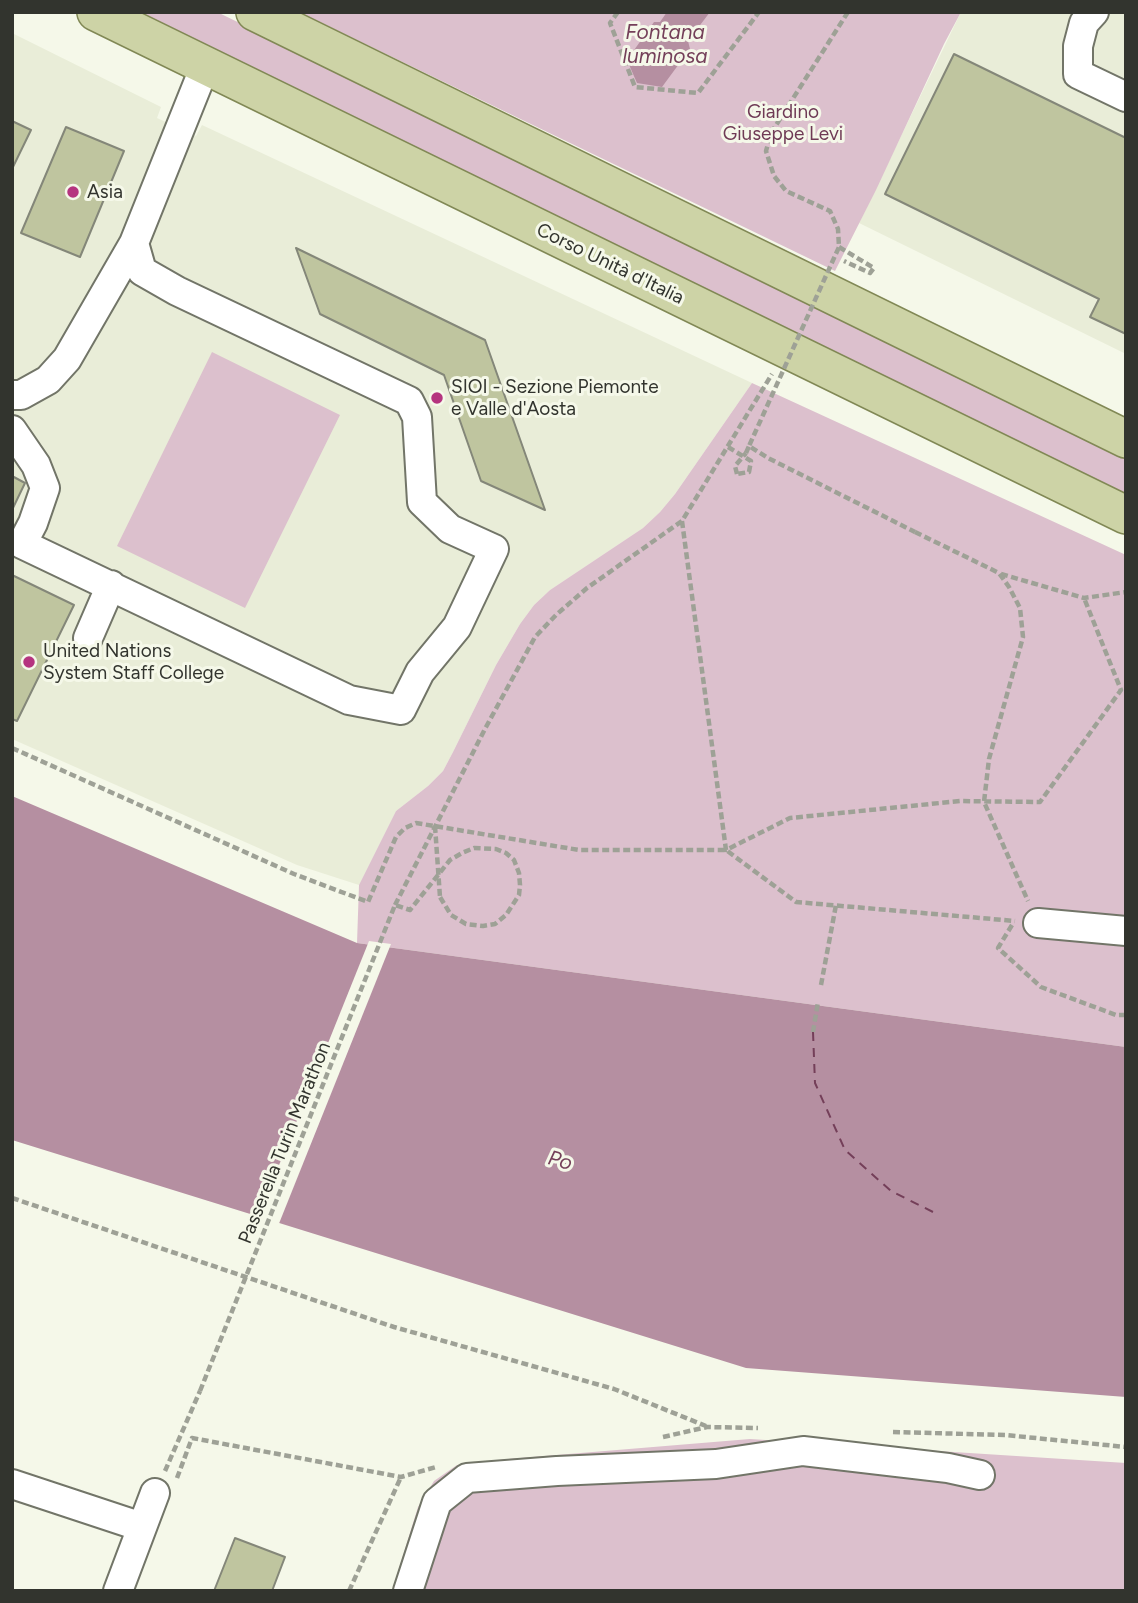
<!DOCTYPE html>
<meta charset="utf-8">
<style>
body{margin:0}
#map{position:relative;width:1138px;height:1603px;overflow:hidden;background:#f5f8e9;font-family:Figtree,sans-serif}
canvas{display:block}
.frame{position:absolute;inset:0;border:14px solid #32342e;pointer-events:none}
</style>
<div id="map">
<canvas width="1138" height="1603"></canvas>
<div class="frame"></div>
</div>
<script>
const g = document.querySelector('canvas').getContext('2d');
g.lineJoin = 'round';
function paint(path, color) {
  g.fillStyle = color;
  g.fill(path, 'evenodd');
}
function poly(rows) {
  const path = new Path2D();
  for (const r of rows) {
    path.moveTo(r[0], r[1]);
    for (let i = 2; i < r.length; i += 2) path.lineTo(r[i], r[i + 1]);
  }
  return path;
}
function stroke(path, color, width, dash) {
  g.strokeStyle = color;
  g.lineWidth = width;
  g.lineCap = dash ? 'butt' : 'round';
  g.setLineDash(dash || []);
  g.stroke(path);
}
function label(font, color, halo, rows, align = 'center') {
  g.font = font + ' Figtree,sans-serif';
  g.lineWidth = 6;
  g.setLineDash([]);
  g.textBaseline = 'middle';
  g.strokeStyle = halo;
  g.fillStyle = color;
  for (const [text, x, y, turn = 0] of rows) {
    g.save();
    g.translate(x, y);
    g.rotate((+turn || 0) * Math.PI / 180);
    g.textAlign = isNaN(turn) ? turn : align;
    if (halo) g.strokeText(text, 0, 0);
    g.fillText(text, 0, 0);
    g.restore();
  }
}
const built = poly([
 [961,12,1126,12,1126,354,859,223],
 [12,33,161,107,157,118,196,136,202,125,752,383,675,494,660,512,643,528,550,590,534,605,520,624,496,665,453,752,443,771,428,786,396,811,359,885,297,865,12,739]
]);
const green = poly([
 [131,12,217,12,1126,454,1126,496],
 [299,12,961,12,944,44,876,190,835,271],
 [212,352,340,415,245,608,117,546],
 [752,383,1126,555,1126,1047,357,943,359,885,396,811,428,786,443,771,453,752,496,665,520,624,534,605,550,590,643,528,660,512,675,494],
 [750,1439,1126,1463,1126,1591,392,1591,418,1507,434,1481,457,1465,508,1459]
]);
const water = poly([
 [667,12,710,12,688,41,690,49,662,87,637,83,627,60,654,22,660,22],
 [12,796,357,943,1126,1047,1126,1397,746,1368,12,1140]
]);
const pier = poly([
 [369,941,391,944,278,1226,257,1220]
]);
const ferry = poly([
 [813,1032,815,1083,845,1150,891,1191,939,1215]
]);
const building = poly([
 [954,54,1126,138,1126,334,1090,317,1099,299,885,194,954,54],
 [12,121,31,130,12,169,12,121],
 [66,127,124,151,80,257,21,233,66,127],
 [296,248,485,340,545,510,481,481,444,375,320,314,296,248],
 [12,476,25,483,12,510,12,476],
 [12,575,74,605,17,721,12,719,12,575],
 [235,1538,285,1557,272,1591,214,1591,235,1538]
]);
const path = poly([
 [618,12,610,23,635,87,698,93,759,12],
 [839,247,874,268,870,273,844,261],
 [728,447,751,461,749,472,737,474],
 [746,453,749,446],
 [682,521,726,850,790,818,960,801,1040,802,1121,690,1084,598],
 [915,532,999,573,1009,587,1020,608,1023,637,989,759,984,802,1028,901],
 [1001,574,1084,598,1126,592],
 [12,748,294,874,368,902,396,837,405,828,416,823,579,850,726,850,796,902,1015,921],
 [435,826,440,897],
 [395,905,486,727,535,637,556,615,587,588,682,521,772,374],
 [1012,925,998,948,1041,987,1116,1015,1126,1015],
 [821,985,836,905],
 [813,1032,818,1002],
 [12,1198,394,1327,614,1389,706,1426],
 [893,1432,1005,1435,1126,1447],
 [663,1437,707,1427,758,1428],
 [165,1471,200,1391],
 [177,1478,192,1438,401,1477,436,1467],
 [349,1591,401,1477]
]);
const minor = poly([
 [1094,12,1084,23,1078,46,1078,74,1126,97],
 [12,395,21,395,48,380,67,359,134,243,205,66],
 [12,430,36,465,45,488,33,523,22,544,349,700,401,710,420,672,457,627,494,549,450,529,422,502,417,417,409,401,177,291,142,271,134,243],
 [88,638,111,585],
 [1038,923,1126,931],
 [12,1484,142,1527],
 [118,1591,155,1493],
 [408,1591,437,1502,467,1478,557,1471,716,1464,803,1451,948,1468,980,1475]
]);
const major = poly([
 [96,12,1126,515],
 [255,12,1126,439]
]);
const pathBridge = poly([
 [848,12,771,133,766,151,774,176,786,191,830,211,838,229,839,247,749,446,768,458,915,532],
 [737,474,735,466,746,453],
 [200,1391,395,905,410,910,450,860,462,853,474,848,496,849,506,853,514,860,519,873,520,885,519,895,506,915,495,924,483,926,466,924,451,915,440,897]
]);
const markers = [
 [73,192,7,"#b5347f"],
 [437,398,7,"#b5347f"],
 [29,662,7,"#b5347f"]
];
const parkNames = [
 ["Giardino",783,112],
 ["Giuseppe Levi",783,134]
];
const poiNames = [
 ["Asia",87,192],
 ["SIOI - Sezione Piemonte",451,387],
 ["e Valle d'Aosta",451,409],
 ["United Nations",43,651],
 ["System Staff College",43,673]
];
const streetNames = [
 ["Corso Unità d'Italia",610,264,26],
 ["Passerella Turin Marathon",285,1143,-68]
];
const waterNames = [
 ["Fontana",665,33],
 ["luminosa",665,57],
 ["Po",560,1161,15]
];
paint(built, '#e9edd8');
paint(green, '#dcc0cd');
paint(water, '#b58fa1');
paint(pier, '#f5f8e9');
stroke(ferry, '#743f59', 2, [9, 7]);
paint(building, '#bfc59f');
stroke(building, '#848779', 2);
stroke(minor, '#727568', 32);
stroke(major, '#818855', 40);
stroke(path, '#9ea196', 4.5, [7, 3.5]);
stroke(minor, '#fff', 28);
stroke(major, '#cdd3a6', 37);
stroke(pathBridge, '#9ea196', 4.5, [7, 3.5]);
for (const [x, y, r, color] of markers) {
  const dot = new Path2D();
  dot.arc(x, y, r, 0, 2 * Math.PI);
  g.fillStyle = color;
  g.fill(dot);
  stroke(dot, '#f5f8e9', 2.5);
}
label('19px', '#6f3a55', '#f5f8e9', parkNames);
label('19px', '#32342e', '#f5f8e9', poiNames, 'left');
label('19px', '#32342e', '#f5f8e9', streetNames);
label('italic 21px', '#743f59', '#f5f8e9', waterNames);
</script>
